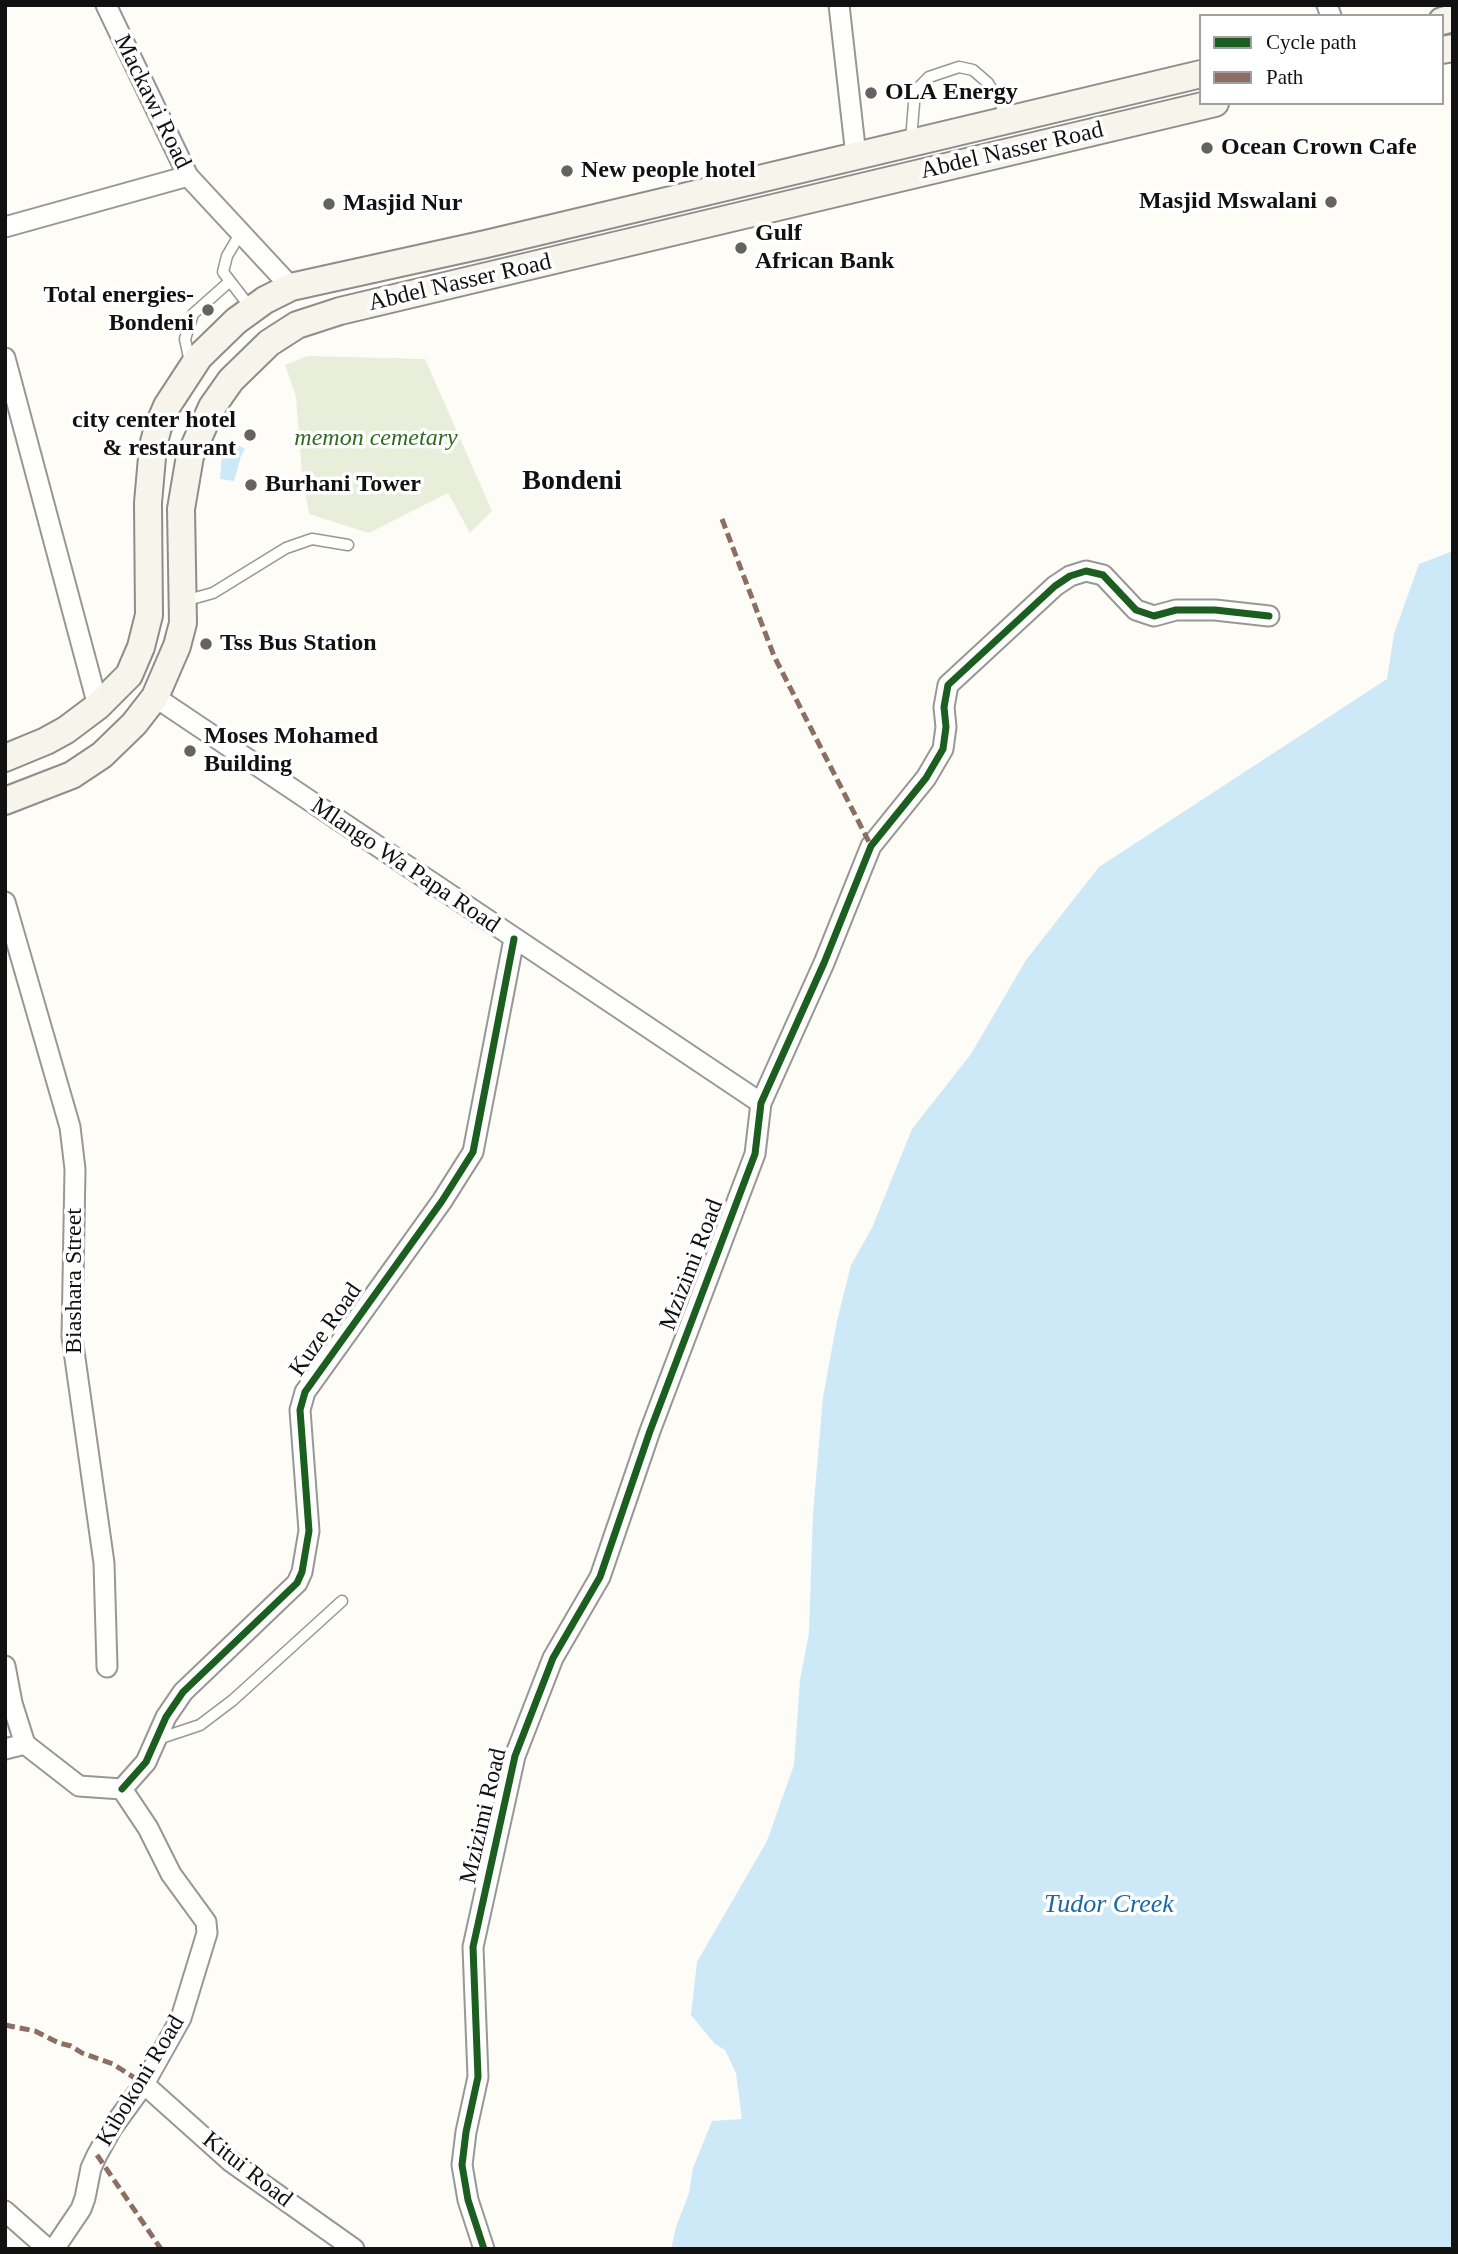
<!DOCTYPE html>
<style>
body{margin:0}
#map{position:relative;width:1458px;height:2254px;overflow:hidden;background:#fdfcf7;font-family:"Times New Roman",serif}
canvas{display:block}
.frame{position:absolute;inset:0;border:7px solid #111;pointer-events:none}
.legend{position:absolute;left:1199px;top:14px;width:245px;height:91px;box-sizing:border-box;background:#fff;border:2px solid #a0a0a0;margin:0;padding:9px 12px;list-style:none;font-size:21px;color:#111}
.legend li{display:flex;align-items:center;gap:14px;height:35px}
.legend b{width:35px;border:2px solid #a0a0a0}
</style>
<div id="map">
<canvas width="1458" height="2254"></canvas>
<div class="frame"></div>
<ul class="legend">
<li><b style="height:9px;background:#1b5e20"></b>Cycle path</li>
<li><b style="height:9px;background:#8d6e63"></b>Path</li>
</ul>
</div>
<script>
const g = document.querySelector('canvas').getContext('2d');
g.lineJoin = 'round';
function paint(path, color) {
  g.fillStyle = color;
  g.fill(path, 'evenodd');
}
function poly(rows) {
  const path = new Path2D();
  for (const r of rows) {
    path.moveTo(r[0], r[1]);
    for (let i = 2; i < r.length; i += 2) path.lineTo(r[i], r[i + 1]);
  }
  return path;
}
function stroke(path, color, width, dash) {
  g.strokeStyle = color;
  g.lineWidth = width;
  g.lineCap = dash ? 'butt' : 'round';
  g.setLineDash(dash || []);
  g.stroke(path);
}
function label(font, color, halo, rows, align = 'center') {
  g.font = font + ' "Times New Roman",serif';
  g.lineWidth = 7;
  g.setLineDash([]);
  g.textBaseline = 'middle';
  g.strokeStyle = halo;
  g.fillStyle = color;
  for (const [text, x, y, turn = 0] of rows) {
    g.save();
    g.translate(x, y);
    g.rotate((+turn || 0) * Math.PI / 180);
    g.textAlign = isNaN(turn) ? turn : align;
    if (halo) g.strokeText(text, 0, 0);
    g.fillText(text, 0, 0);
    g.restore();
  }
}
const cemetery = poly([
 [308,356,425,359,492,511,470,533,448,493,369,533,309,514,302,475,296,397,285,365]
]);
const water = poly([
 [228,439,245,449,241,456,234,481,220,479,222,454],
 [1453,551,1453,2249,671,2249,676,2227,689,2193,693,2168,712,2121,742,2119,736,2073,725,2050,715,2044,691,2015,697,1962,767,1841,794,1765,800,1680,809,1633,813,1513,823,1397,837,1321,851,1265,872,1228,912,1129,971,1054,1026,960,1099,867,1387,679,1394,634,1419,564]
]);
const service = poly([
 [911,140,915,91,929,77,959,67,973,70,988,83,1008,117],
 [240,234,227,256,223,272,250,307],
 [190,362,185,339,193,314,229,282],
 [184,601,213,593,286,548,312,539,348,545],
 [158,1739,200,1725,233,1700,342,1601]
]);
const minor = poly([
 [106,5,188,176,291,287],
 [839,5,856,156],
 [1327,5,1331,16],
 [5,227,188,176],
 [5,358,98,706],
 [155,697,761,1103],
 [5,902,70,1127,75,1169,72,1337,104,1563,107,1667],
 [5,1666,12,1703,25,1744],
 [5,1749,25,1744,79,1786,122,1789],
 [122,1789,146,1762,166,1717,183,1692,297,1583,302,1572,309,1531,300,1410,305,1392,442,1201,473,1152,514,939],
 [144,2084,230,2161,354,2249],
 [5,2211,48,2249],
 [54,2249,81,2209,85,2198,91,2168,97,2155,112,2128,144,2084,181,2018,207,1933,206,1922,171,1874,148,1828,122,1789],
 [484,2249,468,2200,462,2165,466,2132,478,2077,473,1947,515,1756,553,1658,600,1577,650,1431,755,1154,761,1103,824,963,871,846,926,778,943,749,946,727,944,707,948,685,1055,586,1070,576,1086,571,1103,575,1136,610,1154,616,1176,610,1215,610,1269,616]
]);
const secondary = poly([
 [1442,21,1453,18],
 [1442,50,1453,48],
 [5,758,46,741,66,730,98,706,129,675,141,647,149,615,148,503,153,446,158,427,167,406,199,357,236,321,265,300,291,287,486,244,1201,74],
 [5,801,72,775,102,755,134,724,155,697,177,646,183,623,181,509,190,456,212,407,231,380,269,343,297,325,340,311,1215,103]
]);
const quiet = poly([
 [722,519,774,656,871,846],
 [5,2025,35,2031,59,2043,71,2046,82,2053,113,2064,144,2084],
 [97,2155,161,2249]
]);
const cycleway = poly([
 [122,1789,146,1762,166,1717,183,1692,297,1583,302,1572,309,1531,300,1410,305,1392,442,1201,473,1152,514,939],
 [484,2249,468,2200,462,2165,466,2132,478,2077,473,1947,515,1756,553,1658,600,1577,650,1431,755,1154,761,1103,824,963,871,846,926,778,943,749,946,727,944,707,948,685,1055,586,1070,576,1086,571,1103,575,1136,610,1154,616,1176,610,1215,610,1269,616]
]);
const markers = [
 [871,93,7,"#646362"],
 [1207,148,7,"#646362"],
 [567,171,7,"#646362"],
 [1331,202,7,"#646362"],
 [329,204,7,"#646362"],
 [741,248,7,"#646362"],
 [208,310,7,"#646362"],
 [250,435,7,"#646362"],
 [251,485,7,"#646362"],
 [206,644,7,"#646362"],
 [190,751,7,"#646362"]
];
const poiNames = [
 ["OLA Energy",885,93],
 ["Ocean Crown Cafe",1221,148],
 ["New people hotel",581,171],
 ["Masjid Mswalani",1317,202,"right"],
 ["Masjid Nur",343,204],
 ["Gulf",755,234],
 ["African Bank",755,262],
 ["Total energies-",194,296,"right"],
 ["Bondeni",194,324,"right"],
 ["city center hotel",236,421,"right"],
 ["& restaurant",236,449,"right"],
 ["Burhani Tower",265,485],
 ["Tss Bus Station",220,644],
 ["Moses Mohamed",204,737],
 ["Building",204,765]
];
const streetNames = [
 ["Mackawi Road",152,102,64],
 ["Abdel Nasser Road",1012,151,-13],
 ["Abdel Nasser Road",460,283,-13],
 ["Mlango Wa Papa Road",405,866,34],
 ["Mzizimi Road",692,1265,-69],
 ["Biashara Street",75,1281,-90],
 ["Kuze Road",326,1330,-55],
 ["Mzizimi Road",484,1816,-77],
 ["Kibokoni Road",141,2081,-59],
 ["Kitui Road",247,2170,38]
];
const parkNames = [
 ["memon cemetary",376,439]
];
const waterNames = [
 ["Tudor Creek",1109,1905]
];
const quarterNames = [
 ["Bondeni",572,482]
];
paint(cemetery, '#e9eedb');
paint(water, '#cde8f7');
stroke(service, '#979795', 13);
stroke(minor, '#979795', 23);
stroke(secondary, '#8e8d8b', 30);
stroke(service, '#fffffe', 10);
stroke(minor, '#fffffe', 19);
stroke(secondary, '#f6f4eb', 26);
stroke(quiet, '#8d6e63', 5, [10, 5]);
stroke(cycleway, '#1b5e20', 7);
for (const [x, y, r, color] of markers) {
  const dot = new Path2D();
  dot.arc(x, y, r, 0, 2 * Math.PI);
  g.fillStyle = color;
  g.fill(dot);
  stroke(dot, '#fff', 2.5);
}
label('bold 24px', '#111', '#fff', poiNames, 'left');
label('24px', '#111', '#fff', streetNames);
label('italic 24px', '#2f6b1f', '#fff', parkNames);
label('italic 26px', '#1768a6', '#fff', waterNames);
label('bold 28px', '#111', '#fff', quarterNames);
</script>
